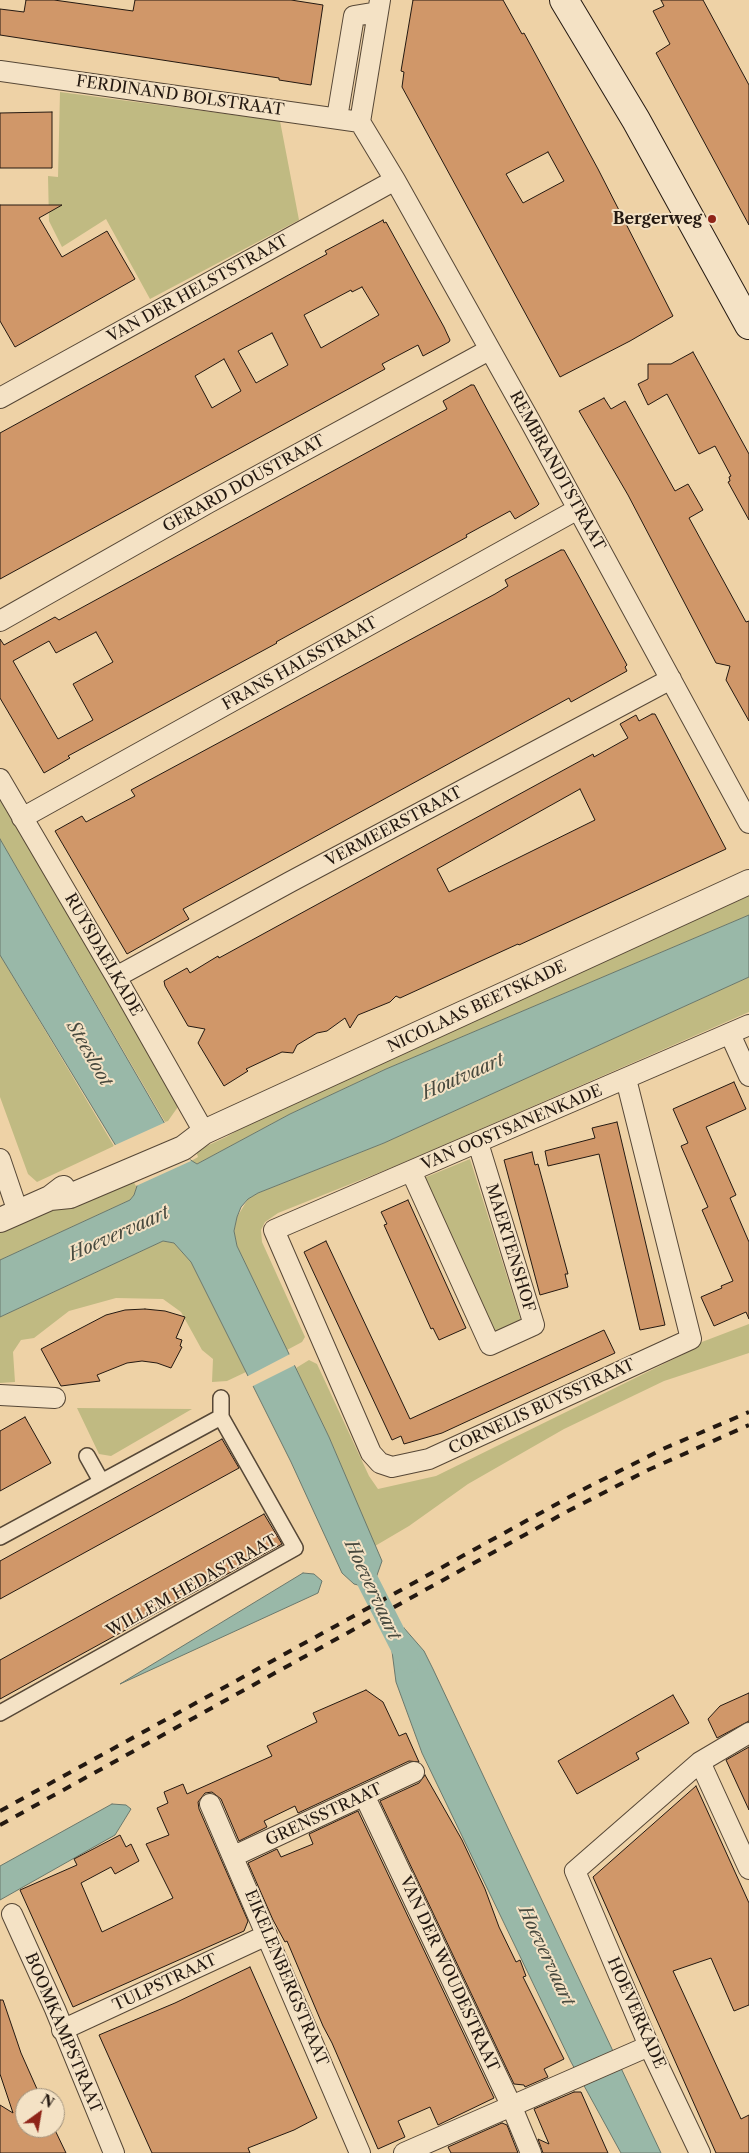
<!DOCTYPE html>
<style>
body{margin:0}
#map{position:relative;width:749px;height:2153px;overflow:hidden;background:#eed2a6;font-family:"Libre Caslon Text",serif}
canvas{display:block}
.north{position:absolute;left:15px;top:2088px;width:50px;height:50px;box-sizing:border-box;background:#f4e2c5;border:1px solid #a1927d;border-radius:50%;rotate:32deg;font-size:14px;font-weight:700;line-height:20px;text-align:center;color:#241911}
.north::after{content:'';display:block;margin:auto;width:18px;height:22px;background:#8f2418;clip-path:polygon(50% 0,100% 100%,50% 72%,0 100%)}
</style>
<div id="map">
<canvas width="749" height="2153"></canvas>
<div class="north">N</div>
</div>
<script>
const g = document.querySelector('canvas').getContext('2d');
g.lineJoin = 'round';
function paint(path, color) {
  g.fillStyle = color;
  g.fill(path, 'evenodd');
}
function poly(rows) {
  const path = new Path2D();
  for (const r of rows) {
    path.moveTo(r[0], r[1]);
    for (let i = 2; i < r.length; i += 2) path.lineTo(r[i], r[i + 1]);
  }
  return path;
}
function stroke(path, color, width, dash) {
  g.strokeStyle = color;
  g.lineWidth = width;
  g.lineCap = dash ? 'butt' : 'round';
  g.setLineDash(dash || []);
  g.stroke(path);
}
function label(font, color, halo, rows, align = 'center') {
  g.font = font + ' "Libre Caslon Text",serif';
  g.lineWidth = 4;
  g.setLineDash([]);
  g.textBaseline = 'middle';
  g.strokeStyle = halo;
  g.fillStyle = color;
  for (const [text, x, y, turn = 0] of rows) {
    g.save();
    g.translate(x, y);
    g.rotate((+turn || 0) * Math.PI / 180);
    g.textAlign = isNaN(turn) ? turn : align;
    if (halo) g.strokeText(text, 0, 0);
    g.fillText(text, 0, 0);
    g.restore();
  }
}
const green = poly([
 [60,92,280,121,299,220,150,299,106,219,62,247,49,221,48,176,58,177],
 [0,800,180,1104,168,1121,165,1122,0,839],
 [749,896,749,915,386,1069,290,1114,197,1164,191,1161,198,1157,196,1151,226,1137,285,1104],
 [0,955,114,1146,37,1182,28,1174,0,1097],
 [749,977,749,1012,398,1165,278,1213,265,1222,261,1230,262,1242,305,1337,302,1342,287,1350,237,1246,234,1232,237,1217,248,1199,258,1193,384,1143],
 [470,1159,521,1321,493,1333,424,1178],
 [133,1178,137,1186,134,1195,130,1200,0,1260,0,1230],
 [163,1241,174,1243,191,1262,246,1372,227,1381,212,1382,213,1359,202,1350,181,1312,163,1299,116,1298,69,1311,34,1338,21,1340,13,1352,15,1382,0,1383,0,1317],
 [749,1324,749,1353,664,1381,564,1429,468,1484,409,1526,375,1546,329,1437,296,1368,309,1360,317,1364,369,1476,378,1489,436,1476,684,1354,694,1345],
 [77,1408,192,1409,111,1456,99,1454]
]);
const water = poly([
 [0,839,165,1124,189,1159,197,1164,290,1114,386,1069,749,915,749,977,384,1143,258,1193,248,1199,241,1207,237,1217,234,1231,237,1246,329,1437,382,1561,376,1578,362,1586,354,1584,342,1573,291,1462,191,1262,174,1243,163,1241,0,1317,0,1260,130,1200,134,1195,137,1186,116,1146,0,955,0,839],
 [303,1573,314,1574,322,1581,318,1593,120,1684,303,1573],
 [404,1628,424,1651,433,1669,661,2153,621,2153,571,2062,422,1753,396,1682,390,1636,404,1628],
 [112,1804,126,1805,131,1809,115,1835,0,1900,0,1866,112,1804]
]);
const pier = poly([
 [166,1122,191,1161,136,1186,113,1146],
 [292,1353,297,1364,251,1387,246,1377]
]);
const canal = poly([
 [354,1554,409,1662]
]);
const building = poly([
 [26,0,54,0,133,11,135,0,291,0,323,5,311,85,279,80,279,78,0,35,0,9,24,12,26,0],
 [413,0,503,0,522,34,524,33,598,169,673,316,630,341,560,377,402,87,404,72,401,71,413,0],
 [548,152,564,181,523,203,506,174,548,152],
 [661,0,703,0,749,85,749,225,656,53,670,44,653,11,664,6,661,0],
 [52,112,52,168,0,168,0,113,52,112],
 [0,205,62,205,39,218,62,257,107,231,135,279,15,347,0,321,0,205],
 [383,220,384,223,386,222,444,327,450,340,449,342,423,356,418,345,382,364,385,369,0,579,0,433,305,266,327,254,325,251,383,220],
 [362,287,379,315,321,348,304,315,351,290,352,292,362,287],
 [272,333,288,365,256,383,238,351,272,333],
 [224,359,241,391,212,408,195,376,224,359],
 [693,352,749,454,749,520,728,482,730,481,729,477,731,476,715,446,699,454,667,394,648,405,638,384,648,379,648,364,671,364,693,352],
 [471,385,474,385,483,402,539,504,537,506,515,519,510,511,466,535,467,537,276,642,277,643,68,756,70,758,44,773,0,698,0,639,4,645,55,617,59,620,447,409,443,401,471,385],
 [96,632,113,662,73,684,93,720,58,739,13,661,49,641,56,653,96,632],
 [604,398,611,409,625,401,675,491,688,484,703,510,689,518,746,622,749,621,749,721,726,680,730,666,716,663,628,495,579,411,604,398],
 [561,550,564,550,578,575,627,665,625,667,627,671,571,702,569,698,183,909,189,919,127,954,55,831,82,816,86,822,135,796,131,790,495,594,508,586,505,580,561,550],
 [652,714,655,714,675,752,726,849,519,945,518,944,400,998,396,996,390,1002,358,1015,350,1028,345,1018,327,1031,317,1033,297,1045,293,1053,282,1052,246,1069,248,1071,224,1086,198,1043,205,1029,188,1026,165,986,164,981,187,968,190,973,218,956,219,958,593,754,594,757,628,738,620,724,636,715,639,721,652,714],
 [580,789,595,820,449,892,437,869,580,789],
 [734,1082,746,1109,706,1127,736,1195,730,1198,749,1242,749,1319,746,1312,714,1326,701,1297,722,1288,721,1286,733,1281,702,1210,708,1207,681,1146,688,1143,673,1109,734,1082],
 [617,1122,665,1325,640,1330,599,1154,548,1166,545,1151,595,1138,592,1128,617,1122],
 [532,1152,535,1165,538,1164,568,1274,565,1274,568,1287,540,1295,504,1160,532,1152],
 [408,1200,466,1328,439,1340,433,1328,431,1329,384,1225,387,1224,381,1212,408,1200],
 [326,1241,410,1419,604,1330,615,1353,442,1433,404,1444,401,1436,392,1440,304,1252,326,1241],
 [145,1309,165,1311,185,1317,176,1338,182,1340,180,1346,182,1347,171,1368,157,1363,142,1361,127,1363,97,1375,100,1381,61,1386,41,1349,106,1315,125,1310,145,1309],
 [25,1417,51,1463,0,1491,0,1431,25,1417],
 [222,1439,239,1468,0,1599,0,1561,222,1439],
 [264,1514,282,1544,0,1699,0,1660,264,1514],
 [366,1690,383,1702,399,1736,406,1733,419,1762,409,1761,298,1813,295,1806,264,1821,267,1827,239,1841,221,1799,212,1792,205,1793,198,1802,199,1809,248,1921,244,1931,73,2007,20,1890,77,1865,74,1859,120,1835,126,1847,131,1844,139,1861,115,1874,111,1867,81,1883,102,1932,173,1898,146,1844,169,1835,157,1808,168,1803,164,1792,183,1784,187,1794,272,1756,267,1746,317,1722,313,1713,366,1690],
 [749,1693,749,1721,717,1738,708,1719,720,1706,749,1693],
 [673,1695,689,1723,636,1753,639,1759,577,1794,558,1761,673,1695],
 [749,1747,749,1810,726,1760,749,1747],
 [425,1775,462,1840,485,1889,499,1927,516,1962,520,1960,526,1976,523,1977,564,2059,544,2069,548,2077,525,2087,524,2085,514,2084,380,1801,419,1783,425,1775],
 [696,1786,749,1903,749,2005,734,2011,711,1958,673,1971,741,2119,749,2115,749,2153,716,2153,593,1877,696,1786],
 [358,1811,494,2098,438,2125,430,2107,398,2121,405,2137,378,2149,332,2043,323,2026,287,1941,285,1942,273,1920,248,1863,277,1849,281,1857,313,1844,309,1834,358,1811],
 [250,1967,317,2118,294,2130,248,2148,250,2153,152,2153,99,2035,175,2003,250,1967],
 [0,2000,3,2000,21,2053,41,2098,25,2098,25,2128,54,2128,66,2153,0,2153,0,2105,13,2113,0,2074,0,2000],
 [574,2092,581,2092,608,2153,543,2153,538,2139,549,2144,534,2109,574,2092],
 [502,2123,507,2125,518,2153,451,2153,448,2147,502,2123]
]);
const pedestrian = poly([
 [221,1398,221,1417],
 [87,1456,101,1481],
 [0,1537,221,1417,295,1548,0,1713]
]);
const minor = poly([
 [0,71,360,122],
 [337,118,354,16,378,12],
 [360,122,395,180,530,421,749,823],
 [360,122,380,0],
 [0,398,395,180],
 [0,621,208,503,489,350],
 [0,779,116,977,204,1132],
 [22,818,578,509],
 [116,977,290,882,671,679],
 [730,1034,749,1076],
 [626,1079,691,1339,429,1459,392,1467,380,1463,371,1453,274,1230,749,1025],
 [0,1159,18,1212],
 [411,1171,490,1345,534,1325,478,1143],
 [0,1395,55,1398],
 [700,1762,749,1869],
 [365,1797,511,2105,531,2153],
 [210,1804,360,2153],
 [234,1856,414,1772],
 [12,1914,55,2009,114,2153],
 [62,2030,267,1935],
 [404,2153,649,2046],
 [700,2153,649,2046,575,1871,700,1762,749,1733]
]);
const tertiary = poly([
 [50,1198,70,1196,183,1148,204,1132,749,882],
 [0,1220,50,1198,63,1188]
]);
const secondary = poly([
 [564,0,636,120,749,325]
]);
const rail = poly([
 [0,1811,584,1489,665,1448,749,1412],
 [0,1825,568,1511,648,1470,749,1425]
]);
const markers = [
 [712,219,5,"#8f2418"]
];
const streetNames = [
 ["FERDINAND BOLSTRAAT",180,96,8],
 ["VAN DER HELSTSTRAAT",198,289,-29],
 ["REMBRANDTSTRAAT",557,471,61],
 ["GERARD DOUSTRAAT",244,484,-29],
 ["FRANS HALSSTRAAT",300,664,-29],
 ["VERMEERSTRAAT",394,827,-28],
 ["RUYSDAELKADE",103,955,60],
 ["NICOLAAS BEETSKADE",477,1007,-25],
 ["VAN OOSTSANENKADE",512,1128,-23],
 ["MAERTENSHOF",510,1248,73],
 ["CORNELIS BUYSSTRAAT",542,1407,-25],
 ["WILLEM HEDASTRAAT",192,1586,-29],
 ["GRENSSTRAAT",324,1815,-25],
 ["VAN DER WOUDESTRAAT",449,1974,65],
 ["EIKELENBERGSTRAAT",286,1978,67],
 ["TULPSTRAAT",165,1983,-25],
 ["HOEVERKADE",636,2013,66],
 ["BOOMKAMPSTRAAT",63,2033,67]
];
const poiNames = [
 ["Bergerweg",702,219]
];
const waterNames = [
 ["Steesloot",89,1054,60],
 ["Houtvaart",463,1077,-24],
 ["Hoevervaart",119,1234,-24],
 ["Hoevervaart",372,1590,65],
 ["Hoevervaart",546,1956,65]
];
paint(green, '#c0ba82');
paint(water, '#99b8a8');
stroke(water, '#6a786c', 1);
paint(pier, '#eed2a6');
stroke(canal, '#99b8a8', 22);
paint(building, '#d09769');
stroke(building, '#241911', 1);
stroke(pedestrian, '#564736', 18);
stroke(minor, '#564736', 22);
stroke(tertiary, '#564736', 26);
stroke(secondary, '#241911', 30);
stroke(pedestrian, '#f4e2c5', 15);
stroke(minor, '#f4e2c5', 20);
stroke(tertiary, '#f4e2c5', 24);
stroke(secondary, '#f4e2c5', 28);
stroke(rail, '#241911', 4, [9, 9]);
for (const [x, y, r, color] of markers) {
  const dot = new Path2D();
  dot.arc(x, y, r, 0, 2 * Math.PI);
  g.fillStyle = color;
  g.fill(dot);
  stroke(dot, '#f4e2c5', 2);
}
label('16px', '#241911', '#f4e2c5', streetNames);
label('bold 16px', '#241911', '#f4e2c5', poiNames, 'right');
label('italic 18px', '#47493e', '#f4e2c5', waterNames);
</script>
